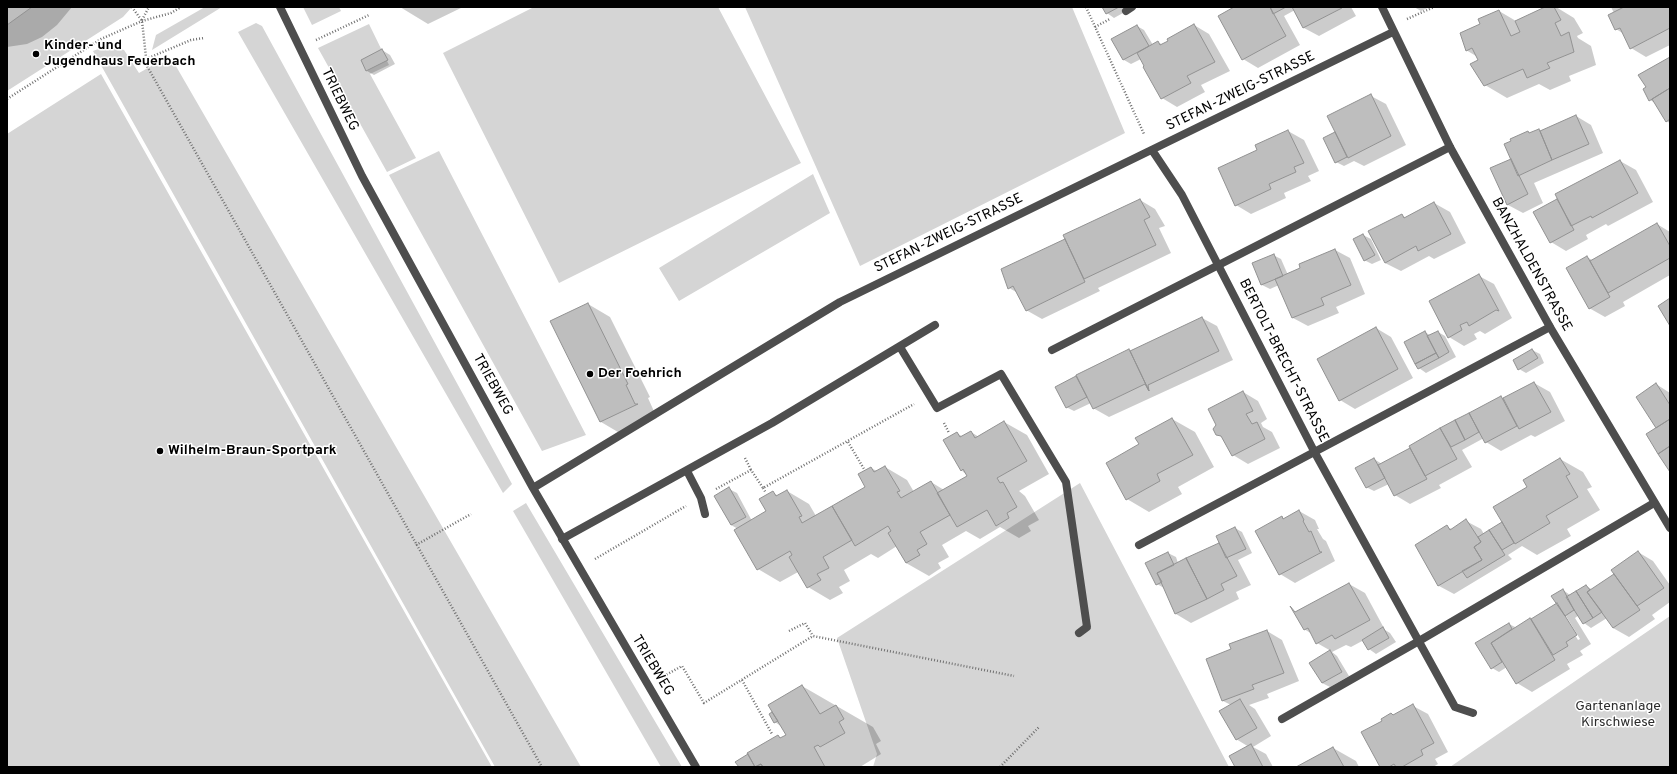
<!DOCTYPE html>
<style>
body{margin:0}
#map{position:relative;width:1677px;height:774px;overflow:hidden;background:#fff;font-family:Overpass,sans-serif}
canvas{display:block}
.frame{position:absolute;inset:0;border:8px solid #000;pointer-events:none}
</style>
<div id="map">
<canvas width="1677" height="774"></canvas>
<div class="frame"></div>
</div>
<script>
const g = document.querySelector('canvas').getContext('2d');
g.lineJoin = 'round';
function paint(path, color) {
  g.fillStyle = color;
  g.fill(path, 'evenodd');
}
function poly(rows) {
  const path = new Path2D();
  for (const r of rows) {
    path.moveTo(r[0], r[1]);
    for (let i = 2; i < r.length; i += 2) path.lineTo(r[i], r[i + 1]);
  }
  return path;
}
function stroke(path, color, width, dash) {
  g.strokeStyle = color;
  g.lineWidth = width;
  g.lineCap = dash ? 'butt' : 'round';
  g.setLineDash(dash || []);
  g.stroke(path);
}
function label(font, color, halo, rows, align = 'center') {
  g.font = font + ' Overpass,sans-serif';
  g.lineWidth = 3;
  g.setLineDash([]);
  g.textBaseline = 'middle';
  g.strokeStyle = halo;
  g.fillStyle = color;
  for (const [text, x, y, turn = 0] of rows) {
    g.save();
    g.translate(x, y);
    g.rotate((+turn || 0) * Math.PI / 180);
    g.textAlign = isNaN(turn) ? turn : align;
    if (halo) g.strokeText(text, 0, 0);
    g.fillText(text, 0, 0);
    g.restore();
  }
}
const green = poly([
 [7,7,132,7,123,17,7,91],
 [205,7,222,7,152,50,156,35],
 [303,7,339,7,341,11,312,25],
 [534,7,718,7,801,163,559,283,443,53],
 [745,7,1072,7,1125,133,860,266],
 [256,23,262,26,512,484,503,493,238,32],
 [369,24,389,65,370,74,416,158,387,172,318,48],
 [109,45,124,50,139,73,155,64,173,61,581,767,495,767,93,51],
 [101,74,492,767,7,767,7,134],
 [439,151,586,435,542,451,389,175],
 [813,174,830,213,679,301,659,268],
 [1080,483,1229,767,873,767,877,754,837,638],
 [526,503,682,767,661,767,513,511],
 [1670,616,1670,767,1450,767]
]);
const shadow = poly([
 [7,7,72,7,57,25,42,37,27,44,7,47],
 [400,7,463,7,428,24],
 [1103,7,1131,7,1132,8,1114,18,1107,13],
 [1236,7,1351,7,1356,16,1319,36,1304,28,1295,10,1284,16,1300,45,1258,68,1243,59],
 [1414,7,1430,7,1421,11],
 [1548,7,1556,7,1574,18,1583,33,1577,36,1578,38,1591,46,1596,65,1569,76,1571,81,1550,90,1539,84,1507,98,1485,85,1479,61,1476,56,1466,50,1481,24,1499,11,1516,21],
 [1611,7,1670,7,1670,45,1646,57,1631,48,1624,34,1616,29,1614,13],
 [1194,25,1209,34,1230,71,1201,85,1205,92,1177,107,1162,98,1141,59,1131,64,1124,60,1113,39,1137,26,1144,30,1153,45,1158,42,1163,45],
 [382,50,390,55,395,64,374,75,367,71],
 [1670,58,1670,123,1666,121,1655,103,1650,100,1647,87],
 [1371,96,1386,104,1406,145,1364,166,1354,161,1344,166,1336,162,1335,133,1337,135],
 [1576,116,1591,125,1603,153,1534,183,1543,203,1523,213,1508,205,1492,169,1512,160,1528,132,1531,134,1539,130,1542,132],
 [1288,131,1304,140,1319,171,1308,176,1311,181,1284,193,1286,198,1251,214,1236,205,1258,151,1256,146],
 [1620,161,1636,170,1653,202,1608,226,1606,224,1586,235,1588,239,1566,251,1551,242,1535,212,1559,200,1556,194],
 [1140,200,1155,209,1165,226,1159,228,1171,253,1098,288,1100,291,1042,319,1026,310,1018,293,1009,288,1066,239],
 [1434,203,1450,212,1466,243,1434,259,1429,256,1401,271,1385,263,1402,215,1406,218],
 [1657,224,1670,232,1670,275,1623,302,1625,306,1605,317,1589,308,1587,257,1592,260],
 [1363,235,1371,239,1381,260,1372,264,1364,260],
 [1335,250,1350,258,1365,294,1336,307,1339,313,1308,326,1293,318,1279,285,1270,289,1262,285,1273,255,1281,259,1288,275],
 [1479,276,1494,284,1512,318,1485,334,1480,331,1474,334,1477,339,1464,346,1449,337],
 [588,304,610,317,650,397,648,398,657,418,623,435,601,422,552,322],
 [1202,318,1217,326,1233,360,1109,417,1093,408,1091,403,1074,411,1066,407,1056,387,1129,350,1131,352],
 [1376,328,1391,337,1413,378,1355,409,1340,400],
 [1425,332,1431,336,1438,332,1445,336,1456,357,1426,373,1419,368],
 [1532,350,1540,354,1544,363,1526,373,1519,369],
 [1534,383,1550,392,1565,421,1535,437,1531,435,1501,451,1486,442,1484,438,1462,450,1472,467,1439,485,1441,488,1410,504,1395,495,1389,484,1374,491,1366,487,1374,459,1382,464,1412,448,1410,446,1501,397,1504,399],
 [1656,384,1670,393,1670,470,1657,428],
 [1243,392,1258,401,1267,419,1261,423,1263,427,1272,432,1280,448,1248,464,1233,455,1224,438,1216,434],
 [1172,419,1195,432,1214,467,1178,487,1182,494,1149,512,1127,499,1141,445],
 [1004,422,1027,435,1049,474,1019,491,1025,496,1039,520,1028,526,1031,531,1019,538,1000,527,980,539,966,531,942,545,949,557,938,563,941,568,929,576,906,563,897,546,878,558,871,554,844,570,850,581,839,587,843,593,830,600,808,587,798,572,780,582,758,569,738,529,731,525,715,497,729,489,737,493,752,521,767,512,773,492,778,496,787,491,809,504,816,516,866,487,871,468,877,471,885,467,907,480,914,492,931,482,944,490,968,476,961,470,957,433,963,437,971,432,979,437],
 [1560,459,1583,472,1592,487,1587,489,1600,510,1567,529,1571,536,1537,555,1522,546,1508,555,1512,559,1454,594,1439,586,1416,546,1447,527,1452,529,1466,521,1481,529,1484,534,1502,523,1528,487],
 [1299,511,1315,520,1319,529,1317,529,1323,539,1326,541,1335,561,1295,583,1280,574,1282,517,1285,519],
 [1235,528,1242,532,1252,553,1238,560,1251,585,1236,592,1239,599,1191,623,1176,614,1164,588,1157,584,1168,553,1176,557,1178,563,1220,543],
 [1638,552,1653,561,1670,585,1670,602,1652,615,1655,619,1629,637,1613,628,1607,618,1591,628,1584,623,1579,615,1575,618,1591,644,1580,651,1583,655,1567,664,1570,669,1532,692,1517,683,1507,667,1499,672,1492,668,1477,643,1509,624,1517,628,1558,604,1563,590,1570,595,1586,586,1593,590,1615,574],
 [1564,616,1566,616,1580,639,1578,640],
 [1349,584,1365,593,1385,630,1390,633,1396,642,1376,654,1369,649,1364,640,1351,647,1346,645,1332,652,1337,656,1349,676,1330,687,1322,683,1311,663,1331,651,1317,643,1312,634,1304,629],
 [1267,631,1282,640,1299,681,1267,694,1269,698,1249,705,1255,709,1271,736,1253,747,1266,754,1273,767,1236,767,1249,747,1236,739,1231,705,1223,701,1233,650],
 [802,686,873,727,881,741,876,744,881,754,860,767,740,767,778,736,781,738,787,735,782,727,775,722,770,714],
 [1413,706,1428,714,1448,752,1435,759,1438,764,1433,767,1381,767,1383,721],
 [1333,748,1356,761,1359,767,1298,767]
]);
const building = poly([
 [7,7,32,7,7,25,7,7],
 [1102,7,1119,7,1106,14,1102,7],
 [1234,7,1270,7,1286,36,1242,60,1218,16,1234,7],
 [1270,7,1286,7,1273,14,1270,7],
 [1292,7,1341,7,1342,8,1303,28,1292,7],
 [1545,7,1554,7,1561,20,1555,23,1561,36,1569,32,1574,52,1547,63,1550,68,1527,78,1523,69,1484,86,1470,64,1478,60,1472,48,1466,51,1460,33,1480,24,1478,19,1499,10,1511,36,1520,32,1515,21,1545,7],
 [1624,7,1670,7,1670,28,1630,49,1620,28,1615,30,1608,15,1624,7],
 [1194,24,1215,62,1187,76,1191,83,1161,99,1143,67,1144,66,1137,53,1158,41,1160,45,1168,41,1167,39,1194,24],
 [1137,25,1149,46,1123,60,1111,39,1137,25],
 [382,49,388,60,366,71,361,60,382,49],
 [1670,57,1670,88,1649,101,1643,89,1646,87,1638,75,1670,57],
 [1670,88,1670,119,1666,122,1652,99,1670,88],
 [1371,94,1391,136,1348,158,1327,116,1371,94],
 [1576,115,1589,144,1552,160,1540,131,1576,115],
 [1539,129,1552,160,1518,176,1504,144,1511,141,1510,139,1528,131,1529,133,1539,129],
 [1288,130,1304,163,1294,167,1296,172,1269,184,1271,189,1235,206,1218,168,1257,150,1255,145,1288,130],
 [1335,132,1347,157,1335,163,1323,138,1335,132],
 [1511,159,1528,194,1507,205,1490,168,1511,159],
 [1620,160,1638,193,1592,218,1591,216,1571,226,1555,194,1620,160],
 [1140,199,1150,217,1144,220,1156,245,1084,279,1063,235,1140,199],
 [1557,199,1574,230,1550,243,1533,212,1557,199],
 [1434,202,1451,234,1418,251,1416,246,1385,263,1368,231,1402,214,1404,218,1434,202],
 [1657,223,1670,246,1670,258,1608,293,1590,261,1657,223],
 [1363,234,1375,255,1364,261,1353,239,1363,234],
 [1065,239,1085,282,1026,311,1013,286,1008,289,1001,269,1065,239],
 [1335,249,1351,285,1321,298,1324,305,1292,318,1275,279,1300,268,1299,264,1335,249],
 [1274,254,1283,276,1261,285,1252,263,1274,254],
 [1587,256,1610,297,1589,309,1566,268,1587,256],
 [1479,274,1499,311,1496,310,1469,326,1467,322,1460,325,1462,330,1448,338,1429,301,1479,274],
 [1670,298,1670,326,1658,306,1670,298],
 [588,303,628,384,626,385,635,404,638,404,600,422,550,321,588,303],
 [1202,317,1219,351,1148,385,1149,391,1130,351,1202,317],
 [1376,327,1398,369,1339,401,1317,359,1376,327],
 [1425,331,1436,353,1415,364,1404,342,1425,331],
 [1438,331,1449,352,1439,358,1427,336,1438,331],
 [1129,349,1149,391,1145,384,1093,409,1076,375,1129,349],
 [1532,349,1538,358,1518,370,1513,360,1532,349],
 [1436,353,1439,358,1418,369,1415,364,1436,353],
 [1076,376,1087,397,1066,408,1055,387,1076,376],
 [1534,382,1551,412,1519,429,1503,398,1534,382],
 [1656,383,1670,405,1670,419,1656,428,1636,397,1656,383],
 [1243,391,1253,411,1246,414,1252,424,1257,422,1265,439,1232,456,1221,436,1216,435,1213,429,1216,425,1208,409,1243,391],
 [1501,396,1517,426,1485,443,1469,413,1501,396],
 [1469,413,1479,432,1465,440,1455,420,1469,413],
 [1172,418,1193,455,1157,474,1160,481,1126,500,1106,463,1139,444,1135,438,1172,418],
 [1670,419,1670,446,1658,454,1646,434,1670,419],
 [1455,420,1465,440,1451,447,1440,428,1455,420],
 [1004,421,1027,461,997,478,1000,483,1003,482,1017,507,1007,513,1009,518,996,526,987,510,957,527,937,493,967,476,963,469,961,471,943,440,957,432,960,437,971,431,975,438,1004,421],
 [1440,428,1457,459,1425,476,1409,446,1440,428],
 [1670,446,1670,472,1658,454,1670,446],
 [1410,448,1427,479,1394,496,1378,465,1410,448],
 [1374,458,1385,478,1366,488,1355,468,1374,458],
 [1560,458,1570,474,1566,476,1578,497,1546,516,1550,523,1515,544,1493,507,1527,487,1523,480,1560,458],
 [885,466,900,491,897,492,901,498,931,481,950,515,920,532,927,544,917,550,920,555,906,563,888,533,891,531,888,526,855,546,832,506,865,487,858,474,871,467,874,472,885,466],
 [729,487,746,517,731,525,714,496,729,487],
 [787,490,802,516,799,517,802,523,832,506,852,540,823,557,829,568,817,574,821,580,807,588,789,557,792,555,790,551,757,570,734,530,766,511,759,499,773,491,776,496,787,490],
 [1299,510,1304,520,1303,521,1309,532,1311,531,1320,552,1322,552,1279,575,1255,531,1282,516,1283,519,1299,510],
 [1466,519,1481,542,1474,547,1482,560,1438,586,1415,545,1447,525,1450,530,1466,519],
 [1502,522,1514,543,1502,550,1489,530,1502,522],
 [1235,527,1246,549,1226,558,1216,536,1235,527],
 [1489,530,1505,555,1467,578,1462,571,1482,560,1474,547,1481,542,1478,537,1489,530],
 [1219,543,1237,576,1221,584,1224,590,1207,599,1186,558,1219,543],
 [1638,551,1664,588,1637,606,1611,570,1638,551],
 [1168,552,1174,565,1157,573,1162,582,1156,585,1145,563,1168,552],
 [1186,558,1207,599,1175,614,1157,573,1186,558],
 [1614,574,1640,610,1613,628,1587,592,1614,574],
 [1349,583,1370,620,1335,639,1332,635,1316,644,1308,628,1304,630,1290,606,1295,612,1349,583],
 [1586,585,1590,590,1587,592,1602,612,1593,618,1576,591,1586,585],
 [1563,589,1574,610,1565,616,1551,596,1563,589],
 [1576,591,1593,618,1583,624,1566,597,1576,591],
 [1557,603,1577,635,1566,642,1568,646,1553,655,1531,619,1557,603],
 [1530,618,1555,660,1516,684,1491,643,1530,618],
 [1509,623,1512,629,1491,643,1502,662,1491,669,1475,643,1509,623],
 [1383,627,1389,638,1368,650,1362,640,1383,627],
 [1267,630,1284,673,1252,685,1254,689,1222,701,1206,659,1231,649,1229,644,1267,630],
 [1330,650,1342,672,1322,683,1309,663,1330,650],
 [802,685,820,714,836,705,844,719,839,722,845,733,820,747,818,745,814,747,825,767,763,767,761,764,755,767,747,753,778,735,780,738,786,735,768,705,802,685],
 [1240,699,1257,728,1236,740,1219,711,1240,699],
 [1413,704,1434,743,1421,750,1423,755,1402,767,1396,767,1394,764,1389,767,1380,767,1361,732,1382,721,1381,719,1391,713,1393,715,1413,704],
 [772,712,778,721,774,723,769,714,772,712],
 [1251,744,1263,767,1235,767,1229,756,1251,744],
 [1333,747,1344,767,1296,767,1333,747],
 [748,754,755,767,761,764,763,767,739,767,735,762,748,754]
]);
const path = poly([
 [132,7,142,21,147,66,542,767],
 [1086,7,1144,134],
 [1407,19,1434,7],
 [142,20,149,7],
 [1095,27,1110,19],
 [316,40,369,15],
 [146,59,191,40,204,38],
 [7,99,101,39,142,21,171,13,181,7],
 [944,423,949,433],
 [848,442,864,469],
 [745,458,751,470],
 [763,488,766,493],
 [716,489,751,470,763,488,914,404],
 [416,545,471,514],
 [595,559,686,506],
 [789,631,805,623,813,636],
 [664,676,682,666,704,703,813,636,1014,676],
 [742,680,772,734],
 [1000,767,1039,727]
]);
const service = poly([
 [1126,11,1132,7],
 [900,347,937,408,1001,374,1066,482,1087,627,1079,633],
 [1052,350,1450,147],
 [687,471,701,498,705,514],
 [562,539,772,423,935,325],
 [1139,545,1550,327],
 [1282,719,1419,641,1654,503]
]);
const minor = poly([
 [280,7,362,176,533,488,696,767],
 [1382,7,1450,147,1550,327,1670,528],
 [1152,150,1182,195,1315,453,1455,707,1473,713],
 [533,488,840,302,1393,32]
]);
const markers = [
 [36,54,4,"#000"],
 [590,374,4,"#000"],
 [160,451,4,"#000"]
];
const poiNames = [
 ["Kinder- und",44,46],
 ["Jugendhaus Feuerbach",44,62],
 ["Der Foehrich",598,374],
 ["Wilhelm-Braun-Sportpark",168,451]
];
const streetNames = [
 ["STEFAN-ZWEIG-STRASSE",1241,92,-26],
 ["TRIEBWEG",339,100,64],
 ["STEFAN-ZWEIG-STRASSE",949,234,-26],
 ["BANZHALDENSTRASSE",1531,265,61],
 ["BERTOLT-BRECHT-STRASSE",1283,361,63],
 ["TRIEBWEG",492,385,61],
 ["TRIEBWEG",652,666,59]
];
const parkNames = [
 ["Gartenanlage",1618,707],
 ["Kirschwiese",1618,723]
];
paint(green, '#d5d5d5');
paint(shadow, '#0003');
paint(building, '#bebebe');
stroke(building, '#929292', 1);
stroke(path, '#707070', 2.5, [1, 2]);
stroke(service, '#4e4e4e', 8);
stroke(minor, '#4e4e4e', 8);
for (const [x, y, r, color] of markers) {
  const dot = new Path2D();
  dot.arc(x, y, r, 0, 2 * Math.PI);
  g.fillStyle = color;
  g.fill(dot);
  stroke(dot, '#fff', 1.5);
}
label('bold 14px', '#000', '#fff', poiNames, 'left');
label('14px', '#000', '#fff', streetNames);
label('14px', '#2c2c2c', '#fff', parkNames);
</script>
